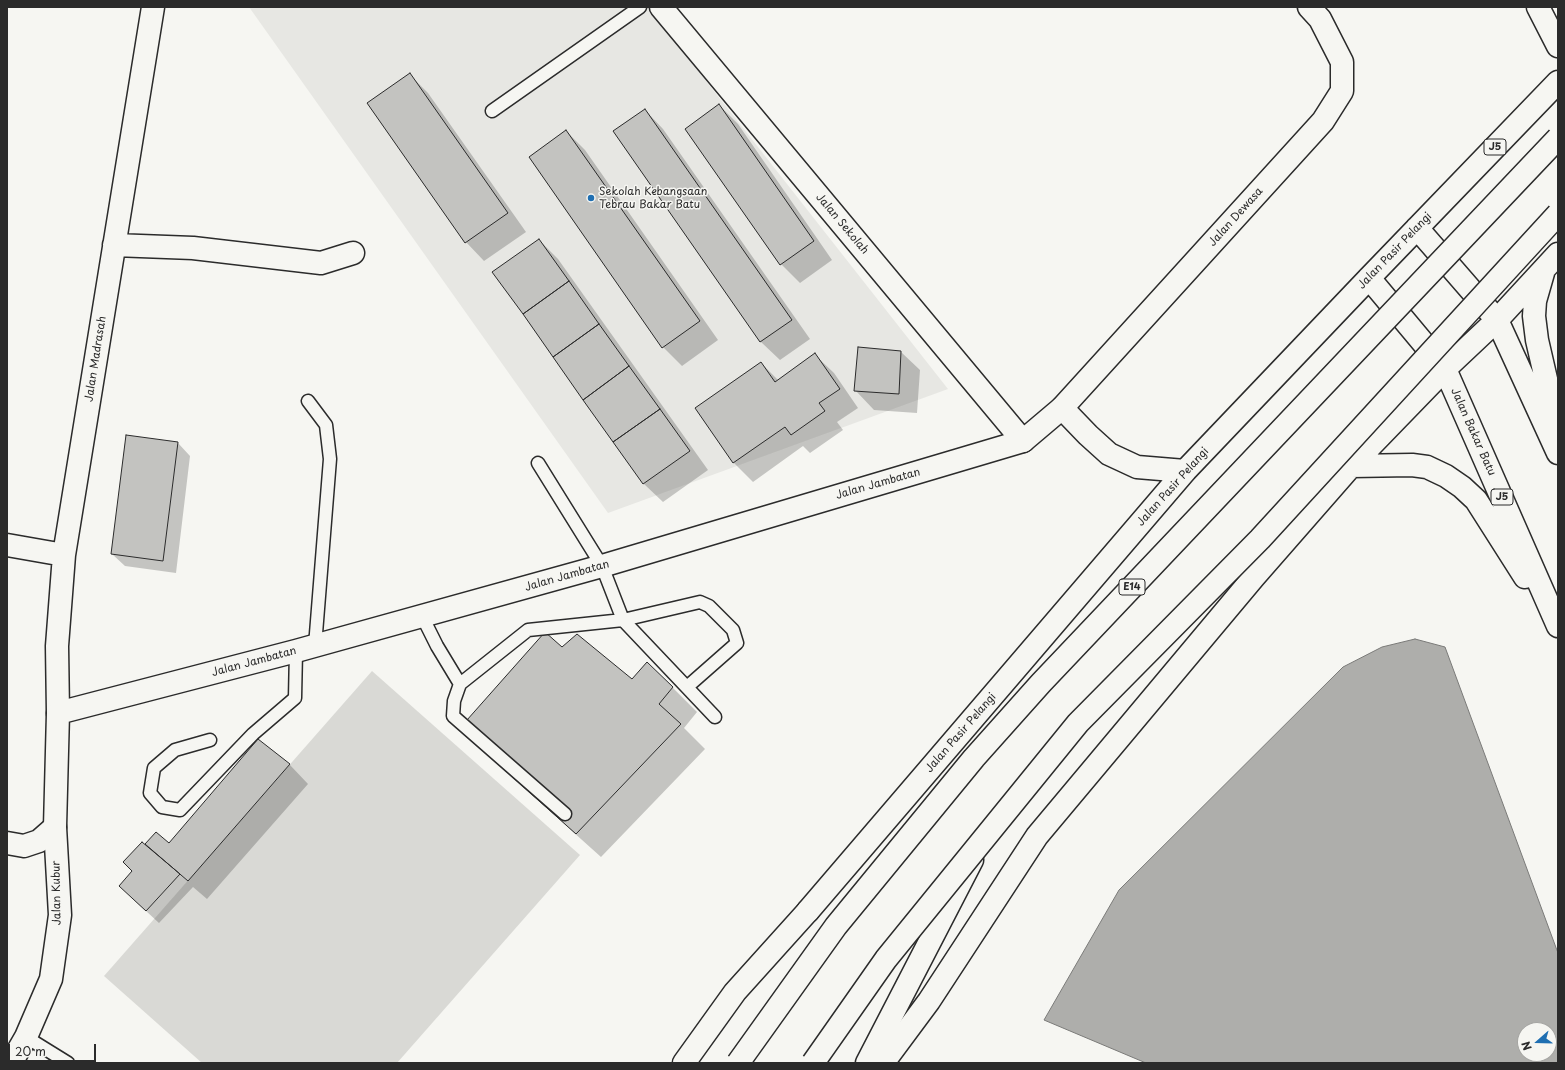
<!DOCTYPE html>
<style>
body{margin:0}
#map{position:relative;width:1565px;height:1070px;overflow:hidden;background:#f6f6f2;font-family:"Playpen Sans",sans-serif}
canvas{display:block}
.frame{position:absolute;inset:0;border:8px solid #2b2b2b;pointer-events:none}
.north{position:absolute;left:1517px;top:1022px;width:40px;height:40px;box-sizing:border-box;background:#f6f6f2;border:1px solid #a5a5a2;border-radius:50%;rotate:250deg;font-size:11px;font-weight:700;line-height:16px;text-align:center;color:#2b2b2b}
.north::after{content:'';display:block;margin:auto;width:14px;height:18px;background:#1f6fb2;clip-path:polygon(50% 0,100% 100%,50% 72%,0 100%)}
.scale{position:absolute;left:8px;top:1044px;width:88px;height:18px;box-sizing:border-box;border:2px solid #2b2b2b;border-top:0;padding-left:5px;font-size:12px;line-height:14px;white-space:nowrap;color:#2b2b2b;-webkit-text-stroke:3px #f6f6f2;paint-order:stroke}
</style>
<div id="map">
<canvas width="1565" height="1070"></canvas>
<div class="frame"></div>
<div class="north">N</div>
<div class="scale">20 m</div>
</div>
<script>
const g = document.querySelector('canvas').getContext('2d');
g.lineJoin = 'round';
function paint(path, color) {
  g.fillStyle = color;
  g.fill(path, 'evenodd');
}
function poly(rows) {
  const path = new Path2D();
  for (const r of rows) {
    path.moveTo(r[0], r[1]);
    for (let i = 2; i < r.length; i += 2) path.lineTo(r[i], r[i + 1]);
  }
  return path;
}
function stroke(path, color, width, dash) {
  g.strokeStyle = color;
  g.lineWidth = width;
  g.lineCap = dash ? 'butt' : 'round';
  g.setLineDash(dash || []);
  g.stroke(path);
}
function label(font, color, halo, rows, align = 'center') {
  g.font = font + ' "Playpen Sans",sans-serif';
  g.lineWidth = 3;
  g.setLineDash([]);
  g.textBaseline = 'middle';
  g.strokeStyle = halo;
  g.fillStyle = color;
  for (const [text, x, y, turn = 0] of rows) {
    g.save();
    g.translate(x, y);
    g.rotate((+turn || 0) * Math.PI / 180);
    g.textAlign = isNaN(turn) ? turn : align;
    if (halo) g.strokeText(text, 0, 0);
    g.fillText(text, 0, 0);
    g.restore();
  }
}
const built = poly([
 [249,7,648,7,948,389,608,513]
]);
const green = poly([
 [372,671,580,855,397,1063,202,1063,104,976]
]);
const water = poly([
 [1415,639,1445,647,1558,953,1558,1063,1146,1063,1044,1020,1119,890,1343,667,1382,647,1415,639],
 [1525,1030,1549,1030,1549,1054,1525,1054,1525,1030]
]);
const shadow = poly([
 [409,74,428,93,526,232,484,261,466,242],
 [719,105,738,124,832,260,800,283,781,264],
 [645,110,663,129,810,339,780,360,761,342,614,131],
 [566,131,585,150,718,340,682,366,663,347],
 [539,240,558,259,708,470,663,502,644,484,494,272],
 [859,348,901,352,920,370,917,413,874,410,856,391],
 [815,355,834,373,858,408,837,422,843,430,810,453,803,446,753,482,734,463,696,408,761,363,778,380],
 [178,443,190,456,176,573,125,566,112,554],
 [562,649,632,680,672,687,697,712,684,728,705,749,601,857,485,753,460,729],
 [258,741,290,765,308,784,207,899,193,887,159,923,133,899,151,850,169,845]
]);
const building = poly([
 [410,73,508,213,465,243,367,103,410,73],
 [719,104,814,241,780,265,685,129,719,104],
 [645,109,792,320,760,342,613,131,645,109],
 [566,130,700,321,662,348,529,157,566,130],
 [539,239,569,281,523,314,492,272,539,239],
 [569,281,599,324,553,357,523,314,569,281],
 [599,324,629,366,583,400,553,357,599,324],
 [858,347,901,351,899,394,854,391,858,347],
 [815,353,840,389,819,403,825,411,791,435,785,427,733,463,695,408,761,362,775,382,815,353],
 [629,366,660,409,613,442,583,400,629,366],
 [660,409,690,451,643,484,613,442,660,409],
 [126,435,178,442,163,561,111,554,126,435],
 [545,632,562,647,577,634,632,679,647,662,673,687,659,704,681,724,576,834,459,729,545,632],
 [258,739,290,764,188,881,145,844,156,832,169,843,258,739],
 [142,842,180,874,146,911,119,886,132,871,123,862,142,842]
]);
const lane = poly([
 [492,111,640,7],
 [308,401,326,425,330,459,315,646],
 [538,463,602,566,623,620,715,717],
 [422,616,437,646,460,684,454,701,453,716,565,814],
 [460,684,528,630,623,620,700,602,709,606,733,630,737,643,687,687],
 [210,740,175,750,154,768,150,793,162,807,180,810,253,734,295,698,296,651],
 [26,1037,68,1063]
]);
const street = poly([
 [661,7,1023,441],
 [114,245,193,248,321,263,353,253],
 [7,545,64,555],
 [58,713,57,646,64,555,153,7],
 [7,843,24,846,39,841,55,827]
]);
const secondary = poly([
 [11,1063,26,1037,51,979,60,915,55,827,58,713,296,651,602,566,1023,441,1062,408,1323,121,1342,91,1342,62,1320,19,1309,7]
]);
const primary = poly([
 [1417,228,1497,320,1558,453],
 [1543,273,1535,301,1534,316,1537,340,1558,431],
 [1369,278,1445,369,1558,626],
 [1062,408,1088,435,1109,454,1137,467,1185,471],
 [1351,466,1412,465,1427,467,1446,476,1462,487,1476,500,1525,577],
 [808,911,1185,471,1369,278,1558,82],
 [883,1063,929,1001,1037,836,1254,577,1351,466,1445,369,1497,320,1558,254]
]);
const highway = poly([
 [1538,7,1558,46],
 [684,1063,735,992,808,911],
 [867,1063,972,860]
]);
const highwayBridge = poly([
 [738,1063,836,926,974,758,1041,683,1558,138],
 [813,1063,886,959,1078,723,1260,539,1558,214]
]);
const markers = [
 [591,198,4,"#1f6fb2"]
];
const shields = [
 [1495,147,22],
 [1502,497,22],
 [1132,587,26]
];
const shieldNames = [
 ["J5",1495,147],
 ["J5",1502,497],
 ["E14",1132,587]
];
const poiNames = [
 ["Sekolah Kebangsaan",599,192],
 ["Tebrau Bakar Batu",599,205]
];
const streetNames = [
 ["Jalan Dewasa",1236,217,-48],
 ["Jalan Sekolah",842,224,50],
 ["Jalan Pasir Pelangi",1395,251,-46],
 ["Jalan Madrasah",96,359,-81],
 ["Jalan Bakar Batu",1473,432,66],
 ["Jalan Jambatan",878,484,-16],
 ["Jalan Pasir Pelangi",1173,487,-48],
 ["Jalan Jambatan",567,576,-16],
 ["Jalan Jambatan",254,662,-15],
 ["Jalan Pasir Pelangi",961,733,-49],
 ["Jalan Kubur",57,893,-91]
];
paint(built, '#e7e7e3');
paint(green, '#d9d9d5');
paint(water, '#aeaeab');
stroke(water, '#7a7a78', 1);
paint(shadow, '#0003');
paint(building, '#c3c3c0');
stroke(building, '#2b2b2b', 1);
stroke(lane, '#2b2b2b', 15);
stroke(street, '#2b2b2b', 25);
stroke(secondary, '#2b2b2b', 25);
stroke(primary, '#2b2b2b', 25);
stroke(highway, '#2b2b2b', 25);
stroke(lane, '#f6f6f2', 12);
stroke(street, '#f6f6f2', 22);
stroke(secondary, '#f6f6f2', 22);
stroke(primary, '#f6f6f2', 22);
stroke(highway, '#f6f6f2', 22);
stroke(highwayBridge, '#2b2b2b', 25, []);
stroke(highwayBridge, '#f6f6f2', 22);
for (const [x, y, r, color] of markers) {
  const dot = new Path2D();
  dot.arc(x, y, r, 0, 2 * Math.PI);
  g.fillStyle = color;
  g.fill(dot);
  stroke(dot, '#f6f6f2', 1.5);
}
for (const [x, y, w] of shields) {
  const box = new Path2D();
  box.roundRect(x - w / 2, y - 8, w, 16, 3);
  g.fillStyle = '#f6f6f2';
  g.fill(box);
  stroke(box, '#2b2b2b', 1);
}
label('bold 10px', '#2b2b2b', null, shieldNames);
label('11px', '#2b2b2b', '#f6f6f2', poiNames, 'left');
label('11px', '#2b2b2b', '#f6f6f2', streetNames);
</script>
